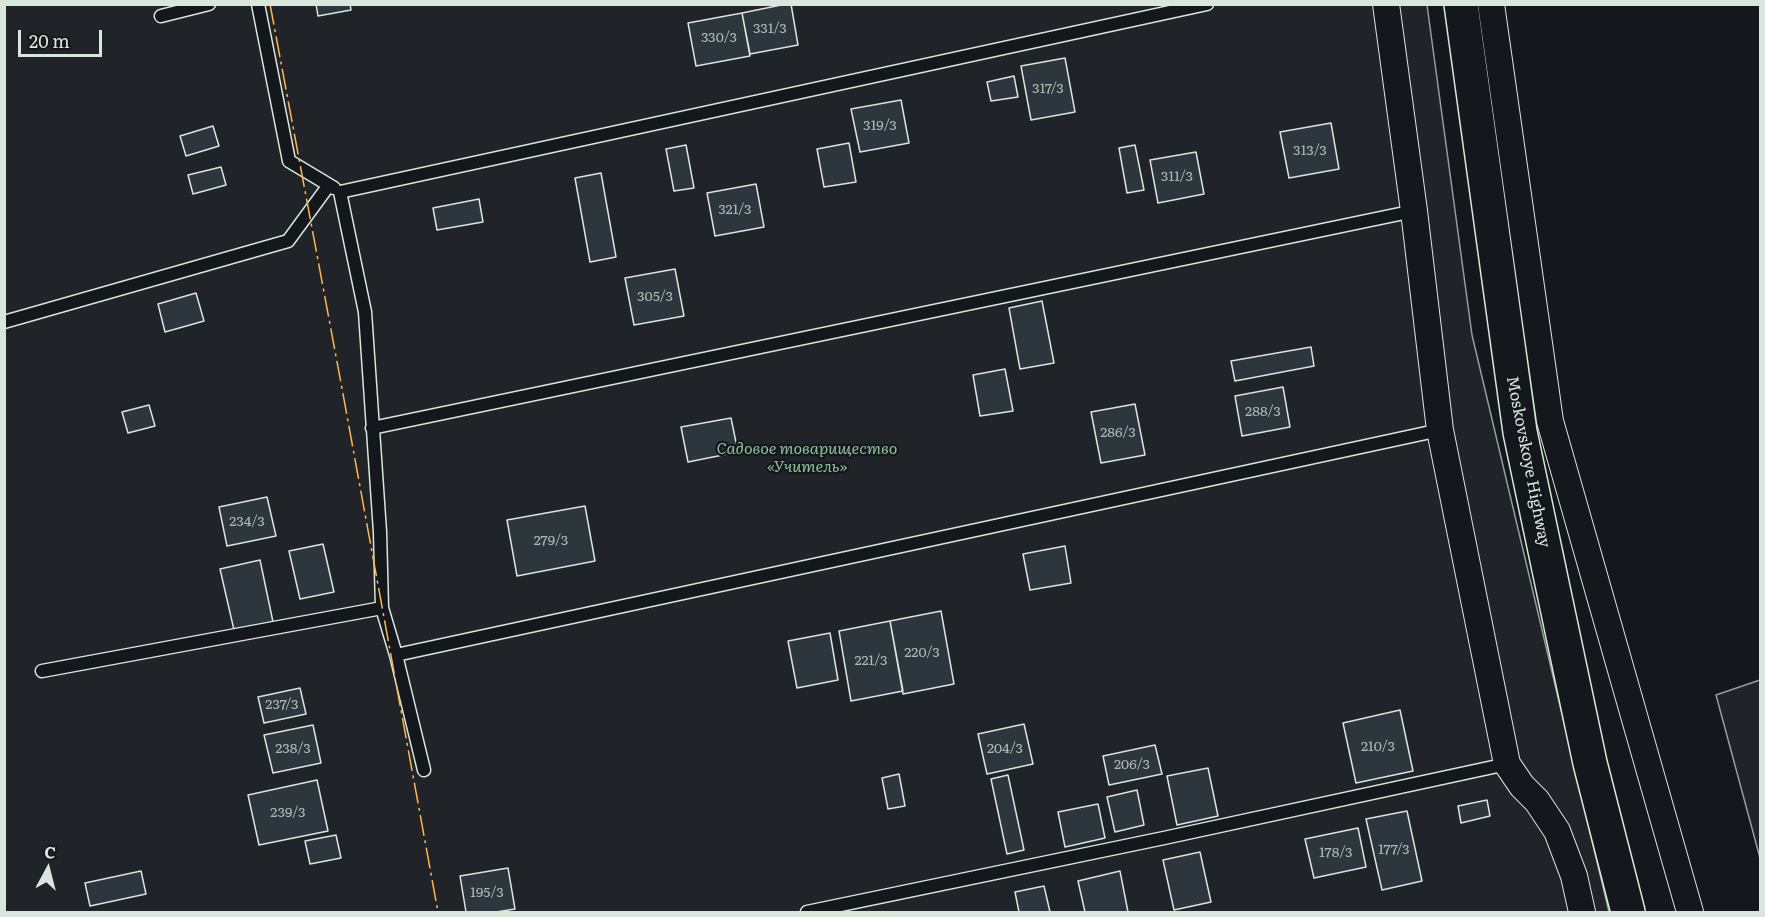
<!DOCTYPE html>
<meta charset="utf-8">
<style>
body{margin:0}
#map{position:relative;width:1765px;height:917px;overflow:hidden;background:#14181c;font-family:Literata,serif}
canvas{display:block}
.frame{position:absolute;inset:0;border:6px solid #d8e6dc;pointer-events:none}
.north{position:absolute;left:18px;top:839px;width:60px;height:60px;-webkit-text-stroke:4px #14181c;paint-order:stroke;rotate:7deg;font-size:16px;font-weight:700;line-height:24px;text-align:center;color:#d8e6dc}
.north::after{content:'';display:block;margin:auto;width:21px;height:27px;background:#d8e6dc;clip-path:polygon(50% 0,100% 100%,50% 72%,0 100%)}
.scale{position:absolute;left:18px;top:30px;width:84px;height:27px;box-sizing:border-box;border:3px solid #d8e6dc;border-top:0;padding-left:8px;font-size:18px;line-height:21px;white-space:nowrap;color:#d8e6dc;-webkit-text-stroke:4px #14181c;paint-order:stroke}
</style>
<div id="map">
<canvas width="1765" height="917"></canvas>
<div class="frame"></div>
<div class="north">С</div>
<div class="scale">20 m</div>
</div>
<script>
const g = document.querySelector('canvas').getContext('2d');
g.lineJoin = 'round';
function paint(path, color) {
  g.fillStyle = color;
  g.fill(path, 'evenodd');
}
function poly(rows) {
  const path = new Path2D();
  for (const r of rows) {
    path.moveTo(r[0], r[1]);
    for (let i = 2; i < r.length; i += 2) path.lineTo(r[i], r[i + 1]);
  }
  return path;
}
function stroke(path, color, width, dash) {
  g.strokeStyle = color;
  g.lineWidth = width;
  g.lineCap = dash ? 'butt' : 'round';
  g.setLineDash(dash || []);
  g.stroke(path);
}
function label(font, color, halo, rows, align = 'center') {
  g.font = font + ' Literata,serif';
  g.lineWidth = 4.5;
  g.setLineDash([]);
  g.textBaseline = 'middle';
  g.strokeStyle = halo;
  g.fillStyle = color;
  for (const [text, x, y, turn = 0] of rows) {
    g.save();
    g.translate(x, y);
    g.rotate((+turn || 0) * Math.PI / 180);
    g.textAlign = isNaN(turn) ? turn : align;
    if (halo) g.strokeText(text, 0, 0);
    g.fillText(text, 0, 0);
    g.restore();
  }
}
const green = poly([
 [5,5,1427,5,1472,335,1609,912,5,912,5,5],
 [1760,680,1760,858,1716,695,1760,680]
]);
const building = poly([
 [316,4,350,4,351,10,318,16,316,4],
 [786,4,791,4,798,45,750,54,742,13,786,4],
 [742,13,750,56,696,66,688,23,742,13],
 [1065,58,1075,112,1031,120,1021,66,1065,58],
 [1014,76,1018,97,991,101,987,82,1014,76],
 [901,100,909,143,860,152,851,109,901,100],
 [1331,123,1339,169,1289,178,1280,132,1331,123],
 [213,126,219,146,186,156,180,136,213,126],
 [849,143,856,182,824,187,817,149,849,143],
 [686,145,694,188,674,191,666,149,686,145],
 [1135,145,1144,190,1127,193,1119,148,1135,145],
 [1196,152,1204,194,1158,203,1150,160,1196,152],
 [221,167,226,185,193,194,188,175,221,167],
 [601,173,616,257,590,262,575,178,601,173],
 [756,184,764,227,715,236,707,193,756,184],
 [479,199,483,222,437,230,433,208,479,199],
 [675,269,684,316,634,325,625,278,675,269],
 [196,293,204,321,165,332,158,304,196,293],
 [1042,301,1054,363,1020,369,1009,308,1042,301],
 [1311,347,1314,366,1235,381,1231,361,1311,347],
 [1005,369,1013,411,980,416,973,375,1005,369],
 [1283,387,1290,427,1242,436,1235,396,1283,387],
 [1135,404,1145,455,1101,463,1091,412,1135,404],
 [149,405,155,426,128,433,122,412,149,405],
 [731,418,738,452,688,462,681,427,731,418],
 [267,497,276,536,227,546,219,507,267,497],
 [585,506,595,561,517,576,507,520,585,506],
 [323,544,334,592,300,599,289,551,323,544],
 [1065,546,1071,583,1030,590,1023,554,1065,546],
 [260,560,273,622,234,630,220,569,260,560],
 [941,611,954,684,903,694,890,621,941,611],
 [890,621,903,691,851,701,839,631,890,621],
 [830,633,838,680,797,688,788,641,830,633],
 [300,688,306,714,264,723,258,697,300,688],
 [1400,710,1413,771,1356,783,1343,723,1400,710],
 [1024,724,1033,764,987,774,978,734,1024,724],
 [313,725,321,763,273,773,264,735,313,725],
 [1155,745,1162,774,1109,785,1103,756,1155,745],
 [1208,768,1218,816,1177,825,1167,776,1208,768],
 [899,774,905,806,888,809,882,778,899,774],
 [1008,775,1024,850,1007,854,991,779,1008,775],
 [317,780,328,831,259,845,248,795,317,780],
 [1137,790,1144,825,1115,832,1107,797,1137,790],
 [1487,800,1490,816,1461,823,1458,806,1487,800],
 [1098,804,1105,838,1065,847,1058,812,1098,804],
 [1407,811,1422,881,1382,890,1366,819,1407,811],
 [1358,828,1366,867,1314,878,1305,839,1358,828],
 [336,835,341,858,310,864,305,841,336,835],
 [1200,852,1211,902,1174,910,1163,860,1200,852],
 [508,868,515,909,496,912,466,912,460,876,508,868],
 [141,871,146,894,90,906,85,883,141,871],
 [1120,871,1128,912,1085,912,1078,881,1120,871],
 [1044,886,1050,912,1019,912,1015,892,1044,886]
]);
const lane = poly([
 [258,4,289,161,334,188],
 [161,16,209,4],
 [4,322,288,241,329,185],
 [372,428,1414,211],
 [382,608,396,655,424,770],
 [396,655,1440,430],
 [42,671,382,608,380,532,365,312,340,192,1207,4],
 [807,912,1164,838,1507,764]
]);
const street = poly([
 [1386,4,1414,211,1440,430,1507,764,1522,786,1537,801,1557,831,1574,876,1582,912],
 [1491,4,1550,421,1690,912]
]);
const highway = poly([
 [1461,4,1520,432,1590,763,1628,912]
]);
const power = poly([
 [270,4,341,383,438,912]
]);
const numberNames = [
 ["331/3",770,29],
 ["330/3",719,38],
 ["317/3",1048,89],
 ["319/3",880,126],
 ["313/3",1310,151],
 ["311/3",1177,177],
 ["321/3",735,210],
 ["305/3",655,297],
 ["288/3",1263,412],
 ["286/3",1118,433],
 ["234/3",247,522],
 ["279/3",551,541],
 ["220/3",922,653],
 ["221/3",871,661],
 ["237/3",282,705],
 ["210/3",1378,747],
 ["238/3",293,749],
 ["204/3",1005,749],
 ["206/3",1132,765],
 ["239/3",288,813],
 ["177/3",1394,850],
 ["178/3",1336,853],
 ["195/3",487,893]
];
const parkNames = [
 ["Садовое товарищество",807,449],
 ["«Учитель»",807,467]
];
const streetNames = [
 ["Moskovskoye Highway",1528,462,79]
];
paint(green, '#202428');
stroke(green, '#939e99', 1.5);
paint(building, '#2c363c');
stroke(building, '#d8e6dc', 1.5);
stroke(lane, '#d8e6dc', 15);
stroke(street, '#d8e6dc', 28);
stroke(highway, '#d8e6dc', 36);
stroke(lane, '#14181c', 12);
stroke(street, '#14181c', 26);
stroke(highway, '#14181c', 33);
stroke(power, '#ffb74d', 1.5, [21, 4.5, 3, 4.5]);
label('14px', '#adbab4', null, numberNames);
label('italic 16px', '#8ac095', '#14181c', parkNames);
label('16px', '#d8e6dc', '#14181c', streetNames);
</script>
